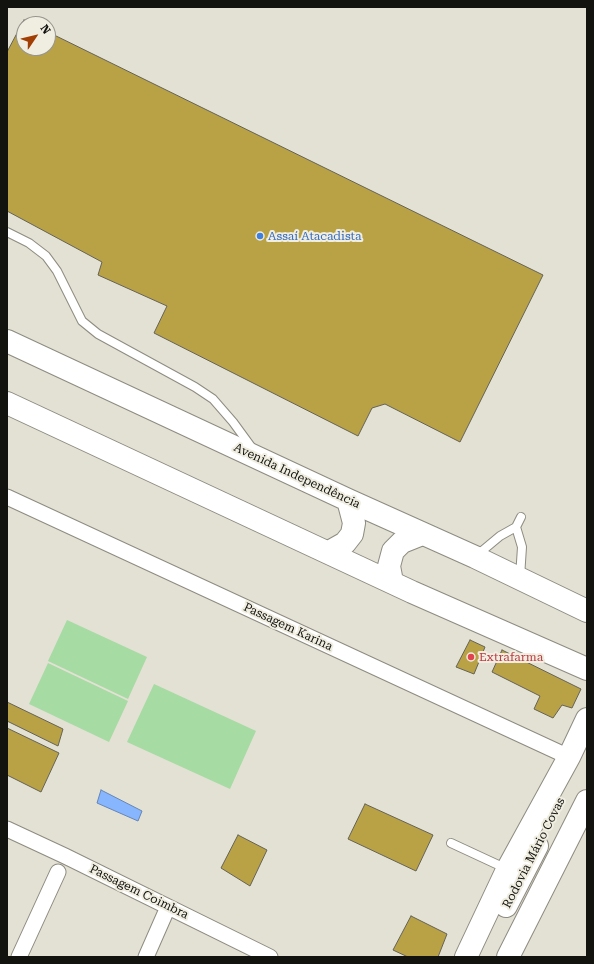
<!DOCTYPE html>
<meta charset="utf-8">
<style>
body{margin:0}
#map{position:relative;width:594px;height:964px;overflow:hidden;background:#e3e0d4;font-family:"Roboto Serif",serif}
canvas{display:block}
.frame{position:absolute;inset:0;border:8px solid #12120e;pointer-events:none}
.north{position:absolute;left:16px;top:16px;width:40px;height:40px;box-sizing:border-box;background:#f0ede1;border:1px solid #97958d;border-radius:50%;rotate:55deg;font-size:11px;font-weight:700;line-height:16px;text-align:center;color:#12120e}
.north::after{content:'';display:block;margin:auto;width:14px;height:18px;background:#a23f04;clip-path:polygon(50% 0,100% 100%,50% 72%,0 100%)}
</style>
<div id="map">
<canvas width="594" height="964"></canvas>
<div class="frame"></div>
<div class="north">N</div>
</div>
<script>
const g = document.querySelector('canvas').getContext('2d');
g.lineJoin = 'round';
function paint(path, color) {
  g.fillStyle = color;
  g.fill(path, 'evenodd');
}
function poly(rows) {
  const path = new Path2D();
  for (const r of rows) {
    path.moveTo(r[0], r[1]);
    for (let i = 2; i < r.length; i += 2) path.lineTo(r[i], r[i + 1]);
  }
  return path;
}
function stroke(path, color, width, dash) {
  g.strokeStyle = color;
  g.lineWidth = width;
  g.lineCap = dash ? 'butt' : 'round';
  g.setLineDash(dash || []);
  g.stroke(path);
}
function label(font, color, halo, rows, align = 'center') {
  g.font = font + ' "Roboto Serif",serif';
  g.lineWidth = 4;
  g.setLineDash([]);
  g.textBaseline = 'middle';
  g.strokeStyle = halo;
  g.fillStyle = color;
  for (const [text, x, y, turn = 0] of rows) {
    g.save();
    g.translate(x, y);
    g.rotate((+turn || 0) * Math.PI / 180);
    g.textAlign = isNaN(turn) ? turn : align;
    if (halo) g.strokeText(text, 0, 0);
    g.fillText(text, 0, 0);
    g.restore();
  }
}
const green = poly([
 [67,620,147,657,128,699,48,661],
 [48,663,128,701,109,742,29,704],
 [154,684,256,731,230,789,127,742]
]);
const water = poly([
 [101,790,142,811,138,821,97,803,101,790]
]);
const building = poly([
 [24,20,32,24,24,24,24,48,48,48,48,32,543,275,460,442,385,404,372,408,358,436,154,333,167,306,98,275,102,262,7,211,7,52,24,20],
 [470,640,485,647,474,674,456,667,470,640],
 [502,650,581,689,572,708,562,705,553,718,534,709,540,696,492,672,502,650],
 [7,702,63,729,58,746,7,721,7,702],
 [7,728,59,753,41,792,7,775,7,728],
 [365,804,433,835,416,871,348,839,365,804],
 [238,835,267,850,250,886,221,868,238,835],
 [411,916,447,934,438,957,408,957,393,950,411,916]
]);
const lane = poly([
 [7,232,29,243,46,256,57,271,82,321,98,334,195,387,213,399,233,422,252,448],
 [516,527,522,547,520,577],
 [476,556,500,536,516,527,521,517],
 [451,843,507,869]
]);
const street = poly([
 [7,497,569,757],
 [7,829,65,856,270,957],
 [19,957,58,872],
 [146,957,168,907]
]);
const primary = poly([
 [7,341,348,500,475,557,587,611],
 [7,403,412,592,587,669],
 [329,552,345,543,352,534,354,523,348,500],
 [392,582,389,566,393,551,402,542,422,534],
 [506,906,537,846],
 [466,957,507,870,569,757,587,719],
 [508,957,587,801]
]);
const markers = [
 [260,236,4,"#3f7fe0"],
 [471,657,4,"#e0444e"]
];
const shopNames = [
 ["Assaí Atacadista",268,236]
];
const streetNames = [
 ["Avenida Independência",297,476,25],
 ["Passagem Karina",288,627,25],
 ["Rodovia Mário Covas",534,853,-63],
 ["Passagem Coimbra",139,892,26]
];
const healthNames = [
 ["Extrafarma",479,657]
];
paint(green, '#a6dba3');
paint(water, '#87b6fe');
stroke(water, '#6485b6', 1);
paint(building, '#b9a245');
stroke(building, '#646257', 1);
stroke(lane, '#8e8b80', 10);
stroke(street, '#8e8b80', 17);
stroke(primary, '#8e8b80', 24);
stroke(lane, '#fff', 8);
stroke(street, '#fff', 15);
stroke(primary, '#fff', 22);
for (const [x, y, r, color] of markers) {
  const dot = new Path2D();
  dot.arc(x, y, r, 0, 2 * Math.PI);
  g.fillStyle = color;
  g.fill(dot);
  stroke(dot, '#f0ede1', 1.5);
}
label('12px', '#366cbe', '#f0ede1', shopNames, 'left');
label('12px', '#12120e', '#f0ede1', streetNames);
label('12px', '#be3a42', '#f0ede1', healthNames, 'left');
</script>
